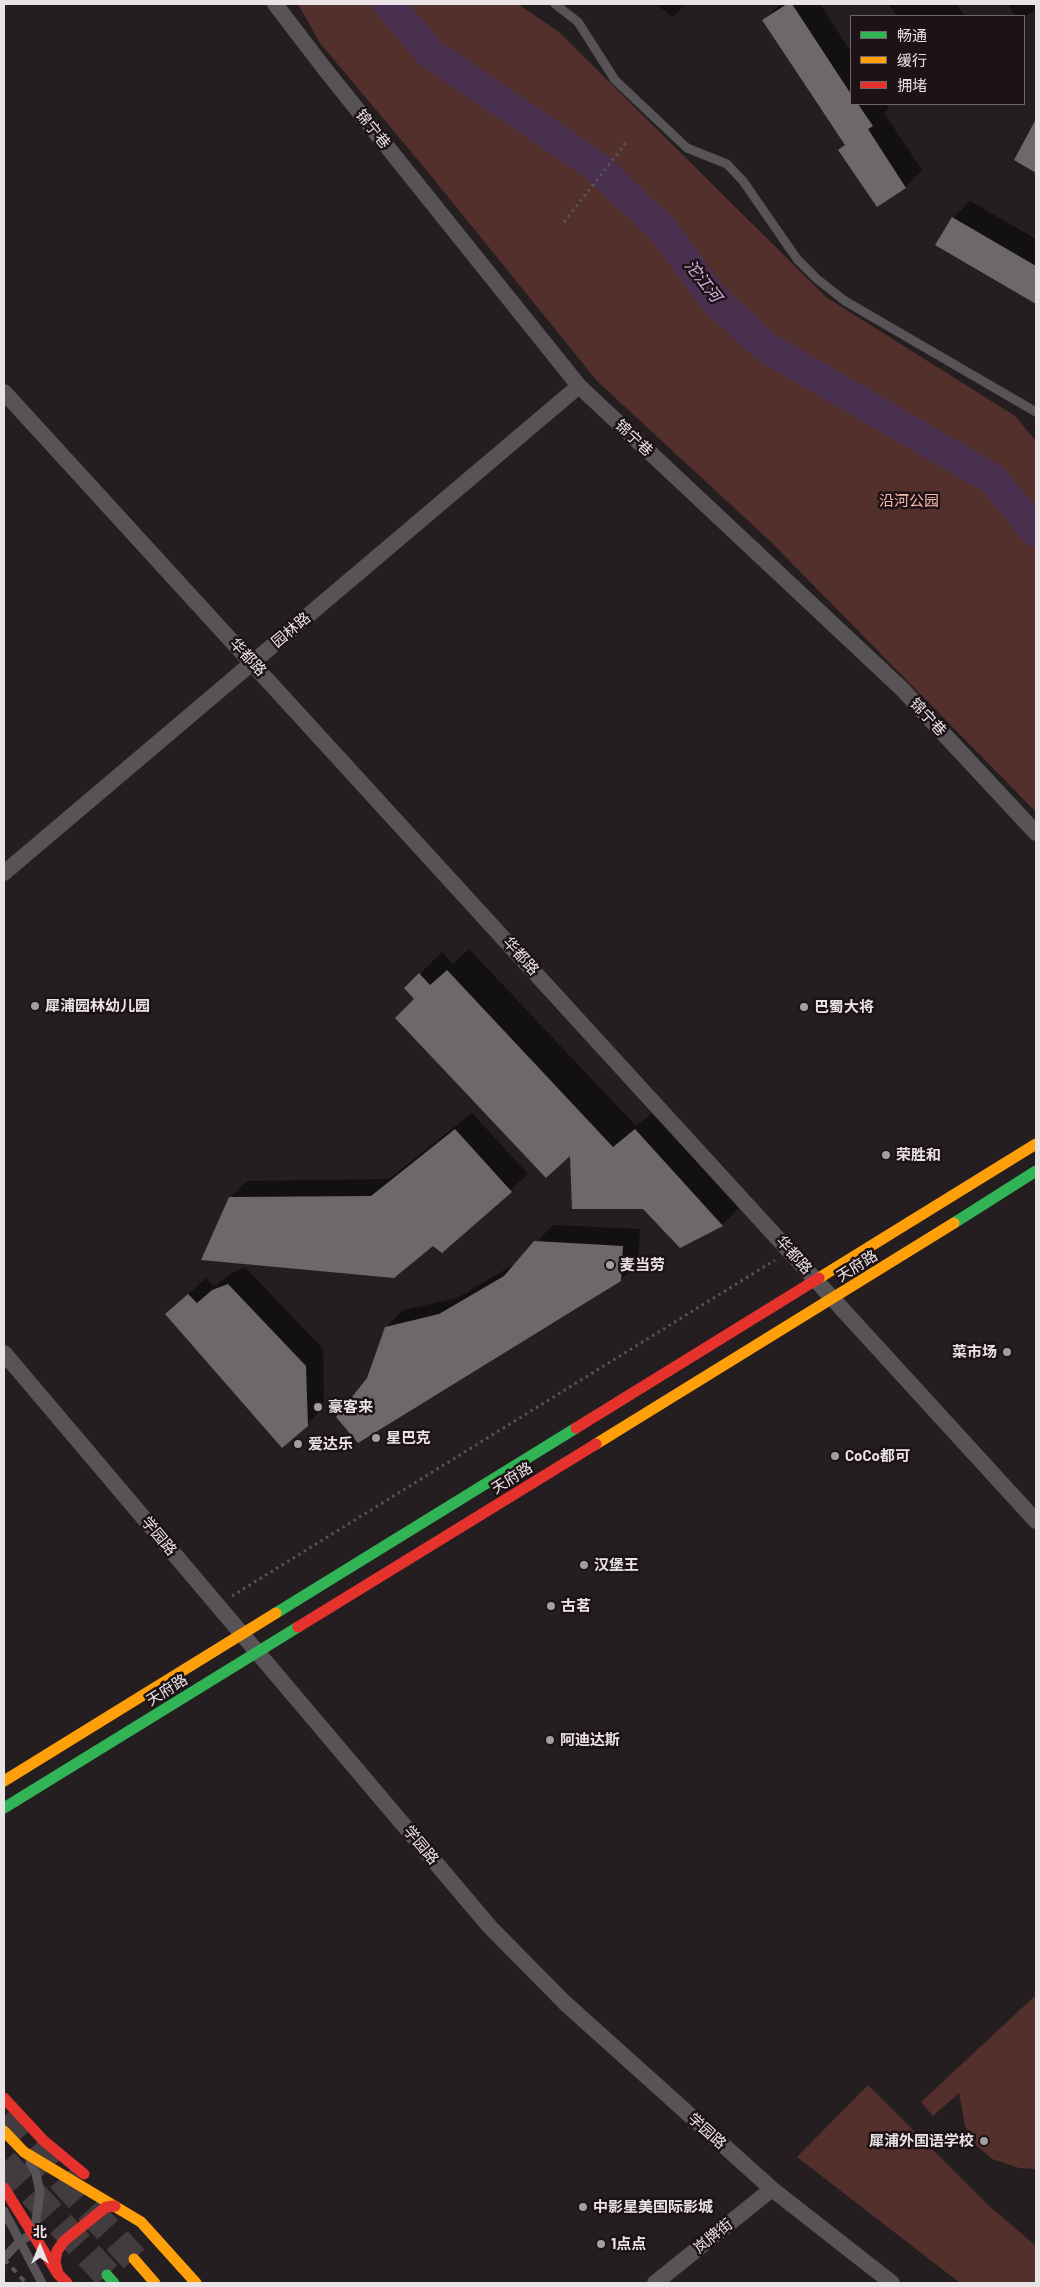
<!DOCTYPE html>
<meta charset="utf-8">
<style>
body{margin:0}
#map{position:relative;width:1040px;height:2287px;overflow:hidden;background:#241e21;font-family:Barlow,"Noto Sans SC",sans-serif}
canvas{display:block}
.frame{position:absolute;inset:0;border:5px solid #eae3e5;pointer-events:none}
.legend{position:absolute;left:850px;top:15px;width:175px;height:90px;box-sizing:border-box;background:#1d1317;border:1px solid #6f6669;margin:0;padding:6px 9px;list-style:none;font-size:15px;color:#eae3e5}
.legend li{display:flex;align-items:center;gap:10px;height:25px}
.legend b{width:25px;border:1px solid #6f6669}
.north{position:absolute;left:15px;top:2222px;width:50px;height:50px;-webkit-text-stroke:4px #1d1317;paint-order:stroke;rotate:0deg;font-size:14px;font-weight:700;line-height:20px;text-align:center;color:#eae3e5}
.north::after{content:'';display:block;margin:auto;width:18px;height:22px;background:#eae3e5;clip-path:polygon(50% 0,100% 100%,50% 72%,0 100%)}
</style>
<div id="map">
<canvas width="1040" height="2287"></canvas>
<div class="frame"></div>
<ul class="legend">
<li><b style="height:6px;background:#30b455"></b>畅通</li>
<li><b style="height:6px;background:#ff9f0a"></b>缓行</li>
<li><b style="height:6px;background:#e5322d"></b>拥堵</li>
</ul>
<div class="north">北</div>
</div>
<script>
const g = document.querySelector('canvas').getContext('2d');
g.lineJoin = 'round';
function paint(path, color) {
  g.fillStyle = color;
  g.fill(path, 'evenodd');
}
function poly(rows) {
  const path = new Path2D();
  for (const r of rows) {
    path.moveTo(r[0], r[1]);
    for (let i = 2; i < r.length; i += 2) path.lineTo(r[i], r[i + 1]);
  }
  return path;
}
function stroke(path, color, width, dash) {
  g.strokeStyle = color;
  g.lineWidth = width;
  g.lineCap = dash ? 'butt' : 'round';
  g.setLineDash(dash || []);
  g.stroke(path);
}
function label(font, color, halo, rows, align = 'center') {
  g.font = font + ' Barlow,"Noto Sans SC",sans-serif';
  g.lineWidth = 5;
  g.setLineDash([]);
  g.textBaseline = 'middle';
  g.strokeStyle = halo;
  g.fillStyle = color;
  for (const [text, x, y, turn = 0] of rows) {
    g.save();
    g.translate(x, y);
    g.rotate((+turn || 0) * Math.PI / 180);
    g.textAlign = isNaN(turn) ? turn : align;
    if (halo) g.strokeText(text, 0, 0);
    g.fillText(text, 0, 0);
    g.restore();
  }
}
const green = poly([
 [298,4,518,4,559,32,826,297,1015,416,1036,441,1036,812,771,542,597,381,432,177,320,43],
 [1036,1995,1036,2169,1033,2169,1019,2168,992,2159,976,2145,965,2126,959,2093,933,2116,921,2102],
 [868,2085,989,2206,1036,2246,1036,2283,960,2283,797,2157]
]);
const shadow = poly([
 [655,4,686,4,673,17],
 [780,4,820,4,851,52,851,104,886,104,889,108,884,113,922,170,905,187,840,150,846,144,764,20],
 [888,4,956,4,965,16,897,16],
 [1008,4,1036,4,1036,10,1024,17,1015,16],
 [970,201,1036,239,1036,302,937,245,953,218],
 [469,949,636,1126,658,1108,744,1203,722,1225,680,1246,644,1208,571,1153,406,988,442,952,453,964],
 [472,1113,528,1174,441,1252,433,1245,230,1198,247,1181,389,1179],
 [553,1225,640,1229,638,1263,621,1280,368,1379,386,1327,403,1310,457,1298,518,1262],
 [245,1267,323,1349,324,1407,307,1425,167,1314,206,1278,214,1287,230,1274]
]);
const river = poly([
 [389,4,430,53,596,166,665,232,713,298,766,347,994,480,1036,532]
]);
const building = poly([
 [787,4,792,4,851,94,851,104,858,104,873,126,868,129,906,188,877,207,838,150,845,145,762,20],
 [1036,119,1036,173,1014,160],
 [952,217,1036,266,1036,304,935,245],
 [447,970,613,1147,635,1129,723,1226,680,1248,643,1209,572,1209,570,1156,546,1178,395,1018,414,999,404,988,419,973,430,985],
 [455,1129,512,1192,442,1253,433,1246,394,1278,201,1260,229,1197,371,1196],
 [534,1241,623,1246,621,1281,358,1443,336,1417,367,1378,385,1327,439,1314,504,1276],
 [228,1284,306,1366,308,1426,282,1448,165,1314,188,1294,197,1303,212,1290]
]);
const highwayTunnel = poly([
 [4,2116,134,2259],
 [4,2162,107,2275]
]);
const path = poly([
 [564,222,626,143],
 [232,1596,775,1260]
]);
const lane = poly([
 [555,4,578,22,615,80,687,148,727,164,743,181,797,259,817,279,845,301,1036,412],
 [4,2211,42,2283],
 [4,2258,20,2241,34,2233,40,2193,36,2173,30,2163]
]);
const street = poly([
 [275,4,324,68,579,386,902,689,1036,833],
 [4,392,1036,1521],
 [4,873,579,386],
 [4,1353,490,1927,565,2003,772,2189,892,2283],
 [655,2283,772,2189]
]);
const fast = poly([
 [954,1223,1036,1171],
 [276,1613,576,1428],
 [4,1808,298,1627],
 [107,2275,114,2283]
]);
const slow = poly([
 [819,1278,1036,1144],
 [596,1444,954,1223],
 [4,1781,276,1613],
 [4,2131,24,2152,141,2222,196,2283],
 [134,2259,155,2283]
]);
const jam = poly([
 [576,1428,819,1278],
 [298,1627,596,1444],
 [4,2098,44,2141,84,2174],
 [4,2188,58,2274,67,2283],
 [58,2274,55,2262,57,2251,64,2241,106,2207,115,2206]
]);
const rail = poly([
 [4,2259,26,2283]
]);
const markers = [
 [35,1006,5,"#a59ea0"],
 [804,1007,5,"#a59ea0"],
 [886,1155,5,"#a59ea0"],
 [610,1265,5,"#a59ea0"],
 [1007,1352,5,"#a59ea0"],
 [318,1407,5,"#a59ea0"],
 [376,1438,5,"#a59ea0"],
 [298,1444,5,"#a59ea0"],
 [835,1456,5,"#a59ea0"],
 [584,1565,5,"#a59ea0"],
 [551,1606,5,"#a59ea0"],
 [550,1740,5,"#a59ea0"],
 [984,2141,5,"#a59ea0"],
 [583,2207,5,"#a59ea0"],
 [601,2244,5,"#a59ea0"]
];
const streetNames = [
 ["锦宁巷",373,129,51],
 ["锦宁巷",634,438,43],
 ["园林路",291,630,-40],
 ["华都路",248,657,47],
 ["锦宁巷",928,717,47],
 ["华都路",521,956,48],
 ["华都路",794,1255,48],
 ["天府路",857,1266,-32],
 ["天府路",512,1478,-32],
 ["学园路",159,1536,50],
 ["天府路",167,1690,-32],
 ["学园路",421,1845,50],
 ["学园路",707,2131,42],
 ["岚牌街",713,2236,-39]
];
const parkNames = [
 ["沿河公园",909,501]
];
const poiNames = [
 ["犀浦园林幼儿园",45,1006],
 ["巴蜀大将",814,1007],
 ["荣胜和",896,1155],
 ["麦当劳",620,1265],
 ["菜市场",997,1352,"right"],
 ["豪客来",328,1407],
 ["星巴克",386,1438],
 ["爱达乐",308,1444],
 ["CoCo都可",845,1456],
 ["汉堡王",594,1565],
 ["古茗",561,1606],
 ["阿迪达斯",560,1740],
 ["犀浦外国语学校",974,2141,"right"],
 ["中影星美国际影城",593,2207],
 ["1点点",611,2244]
];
const waterNames = [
 ["沱江河",703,281,52]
];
paint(green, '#53302b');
paint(shadow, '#0007');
stroke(river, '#48304e', 31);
paint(building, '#6d6869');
stroke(highwayTunnel, '#423c3e', 28, [28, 14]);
stroke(path, '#585356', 3, [2.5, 4]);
stroke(lane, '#585356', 9);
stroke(street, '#585356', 16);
stroke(fast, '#30b455', 11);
stroke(slow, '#ff9f0a', 11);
stroke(jam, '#e5322d', 11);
stroke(rail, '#5b5558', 4, [6, 6]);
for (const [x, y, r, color] of markers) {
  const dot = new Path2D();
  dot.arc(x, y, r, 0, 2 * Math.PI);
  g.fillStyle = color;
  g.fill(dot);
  stroke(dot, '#1d1317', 2);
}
label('15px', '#eae3e5', '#1d1317', streetNames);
label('15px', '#f9baac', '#1d1317', parkNames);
label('bold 15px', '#eae3e5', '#1d1317', poiNames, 'left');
label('italic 16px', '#dfb0eb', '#1d1317', waterNames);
</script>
